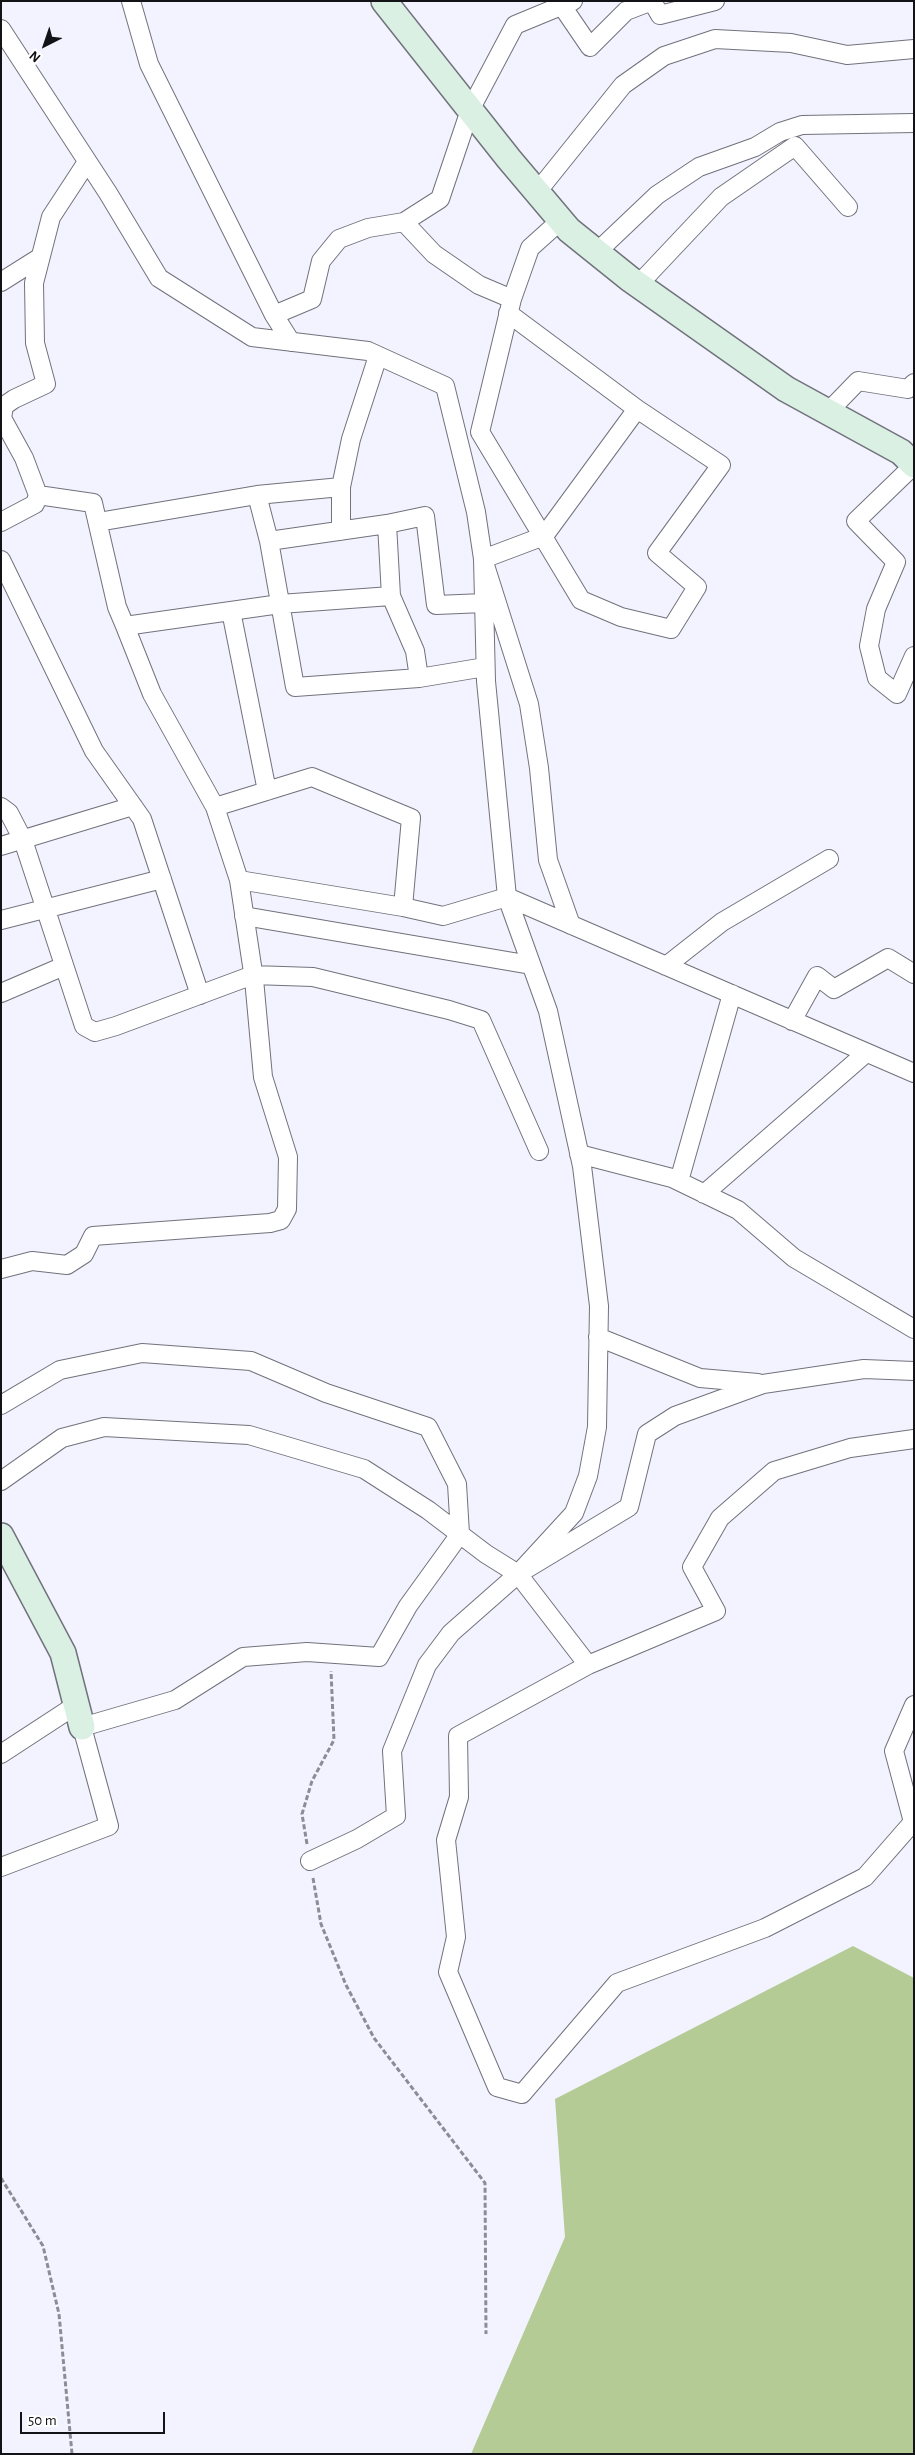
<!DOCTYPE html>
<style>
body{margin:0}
#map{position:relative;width:915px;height:2455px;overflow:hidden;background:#f2f3fe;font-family:"Alegreya Sans",sans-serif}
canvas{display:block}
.frame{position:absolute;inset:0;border:2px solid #131317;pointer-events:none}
.north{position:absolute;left:20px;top:20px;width:50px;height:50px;-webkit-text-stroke:4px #fff;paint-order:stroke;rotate:221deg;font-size:14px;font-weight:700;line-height:20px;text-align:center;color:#131317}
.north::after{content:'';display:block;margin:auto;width:18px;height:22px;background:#131317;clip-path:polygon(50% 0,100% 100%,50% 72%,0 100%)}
.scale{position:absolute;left:20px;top:2412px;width:145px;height:22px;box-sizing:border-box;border:2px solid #131317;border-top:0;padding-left:6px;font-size:15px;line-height:18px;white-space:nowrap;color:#131317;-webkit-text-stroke:4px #fff;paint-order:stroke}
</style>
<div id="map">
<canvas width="915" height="2455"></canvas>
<div class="frame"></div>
<div class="north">N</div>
<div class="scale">50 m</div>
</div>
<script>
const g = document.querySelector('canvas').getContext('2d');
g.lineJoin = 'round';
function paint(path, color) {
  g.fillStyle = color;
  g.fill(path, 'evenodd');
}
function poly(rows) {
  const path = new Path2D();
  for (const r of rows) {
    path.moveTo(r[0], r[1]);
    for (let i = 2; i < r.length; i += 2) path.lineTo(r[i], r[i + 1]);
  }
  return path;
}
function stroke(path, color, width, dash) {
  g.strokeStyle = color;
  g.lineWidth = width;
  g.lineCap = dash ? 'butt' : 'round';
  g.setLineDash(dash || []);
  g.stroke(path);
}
const green = poly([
 [853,1946,914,1978,914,2454,471,2454,565,2237,555,2099]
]);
const path = poly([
 [307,1844,302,1814,312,1781,334,1740,331,1671],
 [313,1878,321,1924,346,1985,374,2038,485,2183,486,2334],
 [1,2178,43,2246,59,2314,72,2454]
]);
const street = poly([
 [131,1,149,64,274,315,291,342],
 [573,1,515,25,470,110,440,199,404,222,434,254,479,285,512,299,480,432,581,600,621,617,671,629,697,587,657,553,721,465,637,409],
 [562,6,590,47,626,11,652,1,660,15,715,1],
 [1,29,108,193,159,278,252,337,368,351,445,386,476,512,483,559,486,681,507,897,548,1011,582,1166,599,1306,597,1427,588,1476,574,1513,518,1574,588,1665,458,1736,459,1797,446,1840,456,1937,448,1972,497,2087,522,2094,617,1983,765,1928,865,1877,913,1822,894,1751,914,1705],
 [537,192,623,85,664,56,715,39,791,43,847,55,914,49],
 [597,252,657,195,699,167,755,147,780,132,802,125,914,123],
 [1,282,39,258],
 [638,285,721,197,795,146,848,207],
 [512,299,530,248,560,221],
 [508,313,637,409,544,536,483,559,529,704,539,768,548,860,571,925],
 [274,315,312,299,321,261,339,239,368,228,404,222],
 [828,412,858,381,908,389,914,383],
 [914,465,856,521,896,562,876,609,869,646,877,678,897,694,914,656],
 [341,487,351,439,378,356],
 [257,495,341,487,341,531],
 [1,522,35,504,38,495,24,458,2,418,4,406,14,399,46,384,35,343,34,283,51,217,87,162],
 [98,522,257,495,269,541,387,524,391,596,415,651,419,678,485,667],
 [387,524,425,516,436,605,484,603],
 [269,541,295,687,419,678],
 [1,560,94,751,142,819,200,995],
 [231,611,267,791],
 [125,626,280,604,391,596],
 [1,807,9,813,23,840,84,1026,95,1032,116,1026,253,975,313,977,449,1010,481,1020,539,1151],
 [215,807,312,777,411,818,403,907,443,916,507,897,914,1073],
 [1,846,133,806],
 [239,880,403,907],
 [244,916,531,965],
 [1,920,162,879],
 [666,966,722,922,829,859],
 [1,993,64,966],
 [792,1021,817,976,834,989,888,958,914,974],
 [579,1154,672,1178,738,1210,794,1258,914,1329],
 [679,1181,732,994],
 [704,1194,866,1053],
 [1,1269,32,1261,67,1265,84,1254,93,1236,270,1223,281,1220,287,1209,288,1157,263,1077,254,979,239,880,215,807,152,694,125,626,117,607,93,503,38,495],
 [598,1337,700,1378,758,1383],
 [1,1405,60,1370,142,1353,251,1361,326,1393,428,1427,457,1484,460,1534,408,1606,379,1657,307,1652,243,1657,175,1700,82,1727,109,1826,1,1867],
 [1,1481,62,1438,104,1427,249,1435,364,1469,428,1510,486,1554,518,1574],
 [588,1665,716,1611,692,1567,720,1518,774,1471,850,1448,914,1439],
 [1,1754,76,1705],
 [310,1861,357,1839,396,1816,392,1751,427,1665,451,1633,518,1574,629,1507,647,1434,675,1416,763,1384,864,1369,914,1371]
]);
const secondary = poly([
 [384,1,509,159,569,230,630,279,786,389,901,452,914,465],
 [1,1536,63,1653,82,1727]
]);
paint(green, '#b4cb96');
stroke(street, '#71727c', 20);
stroke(secondary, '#71727c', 28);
stroke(path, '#8c8c94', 3, [5, 2.5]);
stroke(street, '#fff', 18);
stroke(secondary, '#daf0e3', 25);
</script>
